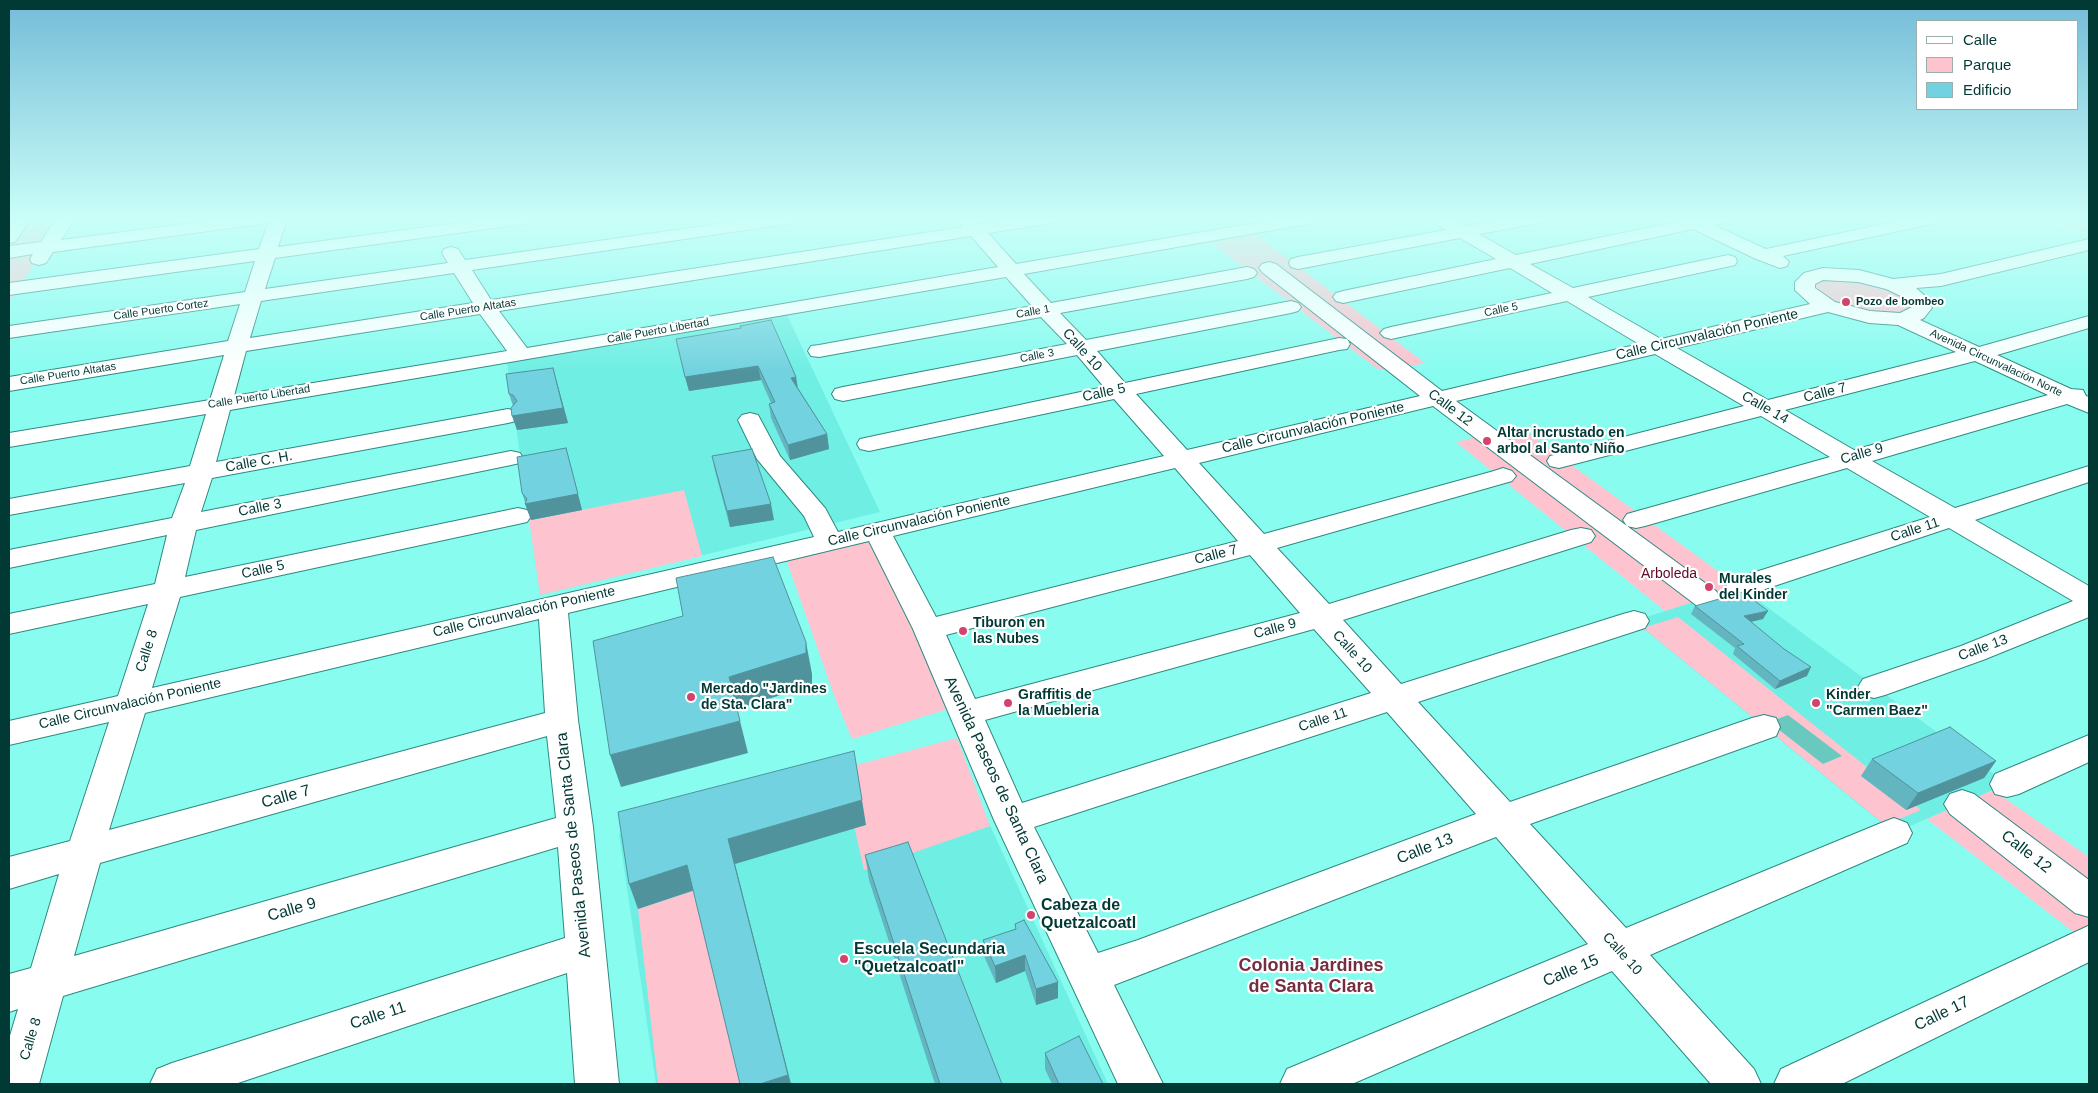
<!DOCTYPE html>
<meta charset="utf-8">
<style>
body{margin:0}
#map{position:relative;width:2098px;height:1093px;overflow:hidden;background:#89fcf0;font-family:Helvetica,sans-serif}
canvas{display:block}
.frame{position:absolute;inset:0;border:10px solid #013935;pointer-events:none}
.legend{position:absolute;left:1916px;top:20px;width:162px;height:90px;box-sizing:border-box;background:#fff;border:1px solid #99b0ae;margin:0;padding:6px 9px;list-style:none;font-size:15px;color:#013935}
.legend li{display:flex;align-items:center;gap:10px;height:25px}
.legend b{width:25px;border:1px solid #99b0ae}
</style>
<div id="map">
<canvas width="2098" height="1093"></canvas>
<div class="frame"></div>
<ul class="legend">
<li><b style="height:6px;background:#fff"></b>Calle</li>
<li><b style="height:14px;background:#fdc3ce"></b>Parque</li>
<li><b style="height:14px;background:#73d2df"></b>Edificio</li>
</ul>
</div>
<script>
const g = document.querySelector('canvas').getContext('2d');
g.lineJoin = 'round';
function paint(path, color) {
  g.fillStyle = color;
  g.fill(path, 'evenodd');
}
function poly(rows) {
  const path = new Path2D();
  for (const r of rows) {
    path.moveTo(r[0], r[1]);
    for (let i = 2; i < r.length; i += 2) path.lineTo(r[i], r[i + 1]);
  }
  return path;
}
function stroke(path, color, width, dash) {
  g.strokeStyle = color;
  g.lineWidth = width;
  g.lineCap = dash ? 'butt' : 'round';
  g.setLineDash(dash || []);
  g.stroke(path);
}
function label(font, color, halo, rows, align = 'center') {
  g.font = font + ' Helvetica,sans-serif';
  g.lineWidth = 4.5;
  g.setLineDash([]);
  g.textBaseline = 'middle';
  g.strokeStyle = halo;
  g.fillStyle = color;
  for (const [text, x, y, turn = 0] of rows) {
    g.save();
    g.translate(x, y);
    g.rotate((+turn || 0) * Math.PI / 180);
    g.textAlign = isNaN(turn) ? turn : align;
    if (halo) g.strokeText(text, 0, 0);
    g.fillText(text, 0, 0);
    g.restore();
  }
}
const built = poly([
 [787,315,880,512,540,595,507,363],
 [1740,587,2007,784,1894,833,1634,621],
 [953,744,1108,1084,656,1084,619,834,841,769]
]);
const green = poly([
 [24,219,64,219,9,302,9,239],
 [2037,219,2089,219,2089,234],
 [1255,234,1295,264,1425,363,1403,368,1379,370,1217,247,1214,242],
 [1861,276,1919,301,1902,319,1813,298,1811,277],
 [1519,427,1740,587,1665,611,1456,442],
 [684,490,702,556,540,595,529,520],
 [887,534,967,703,852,739,835,698,786,559],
 [1678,617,1921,810,1885,825,1643,628],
 [957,738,990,826,864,870,841,769],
 [1993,790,2089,857,2089,944,1927,819],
 [696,890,742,1084,658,1084,638,909]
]);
const water = poly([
 [1788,715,1842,756,1823,764,1769,722]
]);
const minor = poly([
 [13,219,31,219,15,242,9,243,9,225,13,219],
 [56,219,74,219,61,240,223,219,287,219,278,247,487,219,532,219,529,223,523,224,275,258,265,289,448,263,442,253,444,249,451,247,458,249,465,260,753,219,796,219,793,223,787,224,472,270,491,300,963,227,957,219,975,219,980,224,1015,219,1055,219,1052,223,1046,224,988,233,1016,264,1279,219,1316,219,1313,223,1307,224,1024,274,1051,303,1247,267,1254,269,1257,273,1254,277,1247,279,1060,313,1086,340,1291,301,1298,303,1301,307,1298,311,1291,313,1097,351,1125,383,1339,338,1347,339,1350,344,1347,349,1339,350,1136,394,1187,450,1420,396,1262,272,1259,268,1262,264,1269,262,1276,264,1442,391,1639,344,1567,301,1391,339,1384,337,1380,333,1384,329,1391,327,1552,293,1510,268,1343,303,1336,301,1333,297,1336,293,1343,291,1496,259,1460,238,1298,269,1291,267,1289,263,1291,259,1298,257,1446,230,1434,223,1431,219,1452,219,1465,226,1507,219,1542,219,1539,223,1479,234,1516,255,1681,221,1683,219,1726,219,1723,223,1713,225,1766,249,1908,219,1940,219,1937,223,1931,224,1783,256,1789,262,1787,266,1780,268,1756,259,1693,229,1530,264,1573,288,1728,255,1735,257,1737,261,1735,265,1588,297,1661,339,1810,304,1795,290,1795,282,1804,273,1823,268,1859,270,1893,279,1941,274,2089,239,2089,250,1941,286,1916,288,1926,297,1932,308,1924,318,1920,320,1979,347,2089,316,2089,328,1997,355,2071,389,2083,390,2086,396,2089,397,2089,413,2067,404,1872,461,1955,508,2089,466,2089,482,1975,520,2089,586,2089,617,1983,660,1885,695,1874,698,1863,695,1858,687,1863,679,1961,646,2073,601,1949,528,1750,594,1740,596,1730,594,1726,587,1730,580,1930,517,1847,468,1645,526,1636,528,1627,526,1623,520,1627,514,1830,457,1761,416,1559,468,1550,466,1547,461,1550,456,1744,406,1655,354,1456,401,1716,591,1721,598,1716,605,1706,607,1696,605,1433,406,1199,463,1264,534,1494,471,1503,468,1512,471,1516,476,1512,481,1277,548,1329,604,1571,530,1581,528,1591,530,1595,536,1591,542,1343,620,1401,684,1623,614,1634,611,1645,614,1649,621,1645,628,1418,702,1510,802,1752,718,1764,715,1776,718,1780,727,1776,736,1530,824,1626,928,1881,823,1894,818,1907,823,1912,833,1907,843,1650,955,1754,1069,1761,1084,1711,1084,1612,971,1352,1084,1280,1084,1287,1069,1588,944,1496,837,1114,985,1163,1084,1118,1084,994,820,913,629,869,541,568,613,578,720,593,827,619,1084,575,1084,567,973,235,1084,150,1084,157,1069,172,1063,565,938,558,847,63,996,39,1084,9,1084,9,1039,18,1009,9,1012,9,974,31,968,59,874,9,889,9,857,70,841,109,722,9,745,9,721,118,696,148,604,9,634,9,614,155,584,167,535,9,568,9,550,172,518,185,483,9,515,9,499,190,466,206,414,9,447,9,433,210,400,224,355,9,391,9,377,228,341,240,304,9,338,9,326,245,292,255,261,9,295,9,283,259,249,269,221,261,224,53,252,46,263,39,265,32,263,30,259,33,254,9,258,9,246,41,242,56,219],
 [971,236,998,267,527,348,499,311,971,236],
 [454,273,473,303,250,338,261,301,454,273],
 [1006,277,1032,306,819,345,811,346,808,351,811,356,819,357,1041,317,1067,344,843,387,835,389,832,394,835,399,843,401,1077,355,1104,387,860,439,857,444,860,449,869,451,1114,399,1164,456,838,532,825,508,780,456,758,415,750,413,742,415,738,420,757,459,804,516,814,537,152,688,180,597,518,524,527,522,531,516,527,510,518,508,185,577,196,530,511,465,520,463,523,458,520,453,511,451,201,512,212,478,508,423,516,421,520,416,516,411,508,409,216,462,230,410,1006,277],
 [1823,280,1858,282,1886,289,1903,297,1912,307,1900,313,1870,311,1835,302,1815,288,1815,284,1823,280],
 [1828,312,1869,323,1898,325,1956,352,1768,400,1677,348,1828,312],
 [480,314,507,351,234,396,246,351,480,314],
 [1975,361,2048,395,1854,450,1785,410,1975,361],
 [1175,468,1238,541,936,617,893,536,1175,468],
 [1250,555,1300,613,975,699,946,635,1250,555],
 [539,619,545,713,109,830,145,713,539,619],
 [1314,629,1371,693,1022,803,985,720,1314,629],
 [1387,712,1476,814,1138,940,1098,953,1034,827,1387,712],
 [547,736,556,818,74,956,100,863,547,736],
 [2089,735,2089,762,2019,794,2007,797,1995,794,1990,784,1995,774,2089,735],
 [1962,790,1974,794,2089,880,2089,917,2075,913,1950,814,1944,804,1950,794,1962,790],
 [2088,926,2089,962,1842,1084,1774,1084,1781,1069,2088,926]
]);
const wall = poly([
 [740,326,796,377,798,388,827,434,829,449,790,460,771,418,769,404,771,403,761,380,689,391,676,339,740,329],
 [557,383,568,423,517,430,513,406,509,394],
 [566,448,582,510,531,520,522,493],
 [712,456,774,520,730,527,715,471],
 [1695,606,1763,619,1751,622,1807,676,1775,689,1733,654,1735,648,1691,614],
 [1872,759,1996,761,1984,778,1906,810,1861,776],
 [865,855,1002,1084,935,1084,869,880],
 [1015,924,1058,998,1036,1005,1025,971,996,983,984,956,983,940,1015,930],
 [1045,1053,1103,1084,1052,1084,1045,1069]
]);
const shadedWall = poly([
 [758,366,761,380,689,391,685,377],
 [553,368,568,423,517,430,512,416],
 [796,377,798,391,791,378],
 [827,434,829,449,790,460,788,445],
 [566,448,582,510,531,520,525,504],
 [771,504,774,520,730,527,727,511],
 [1768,611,1763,619,1740,624,1744,616],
 [806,642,812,674,812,685,737,709,729,677],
 [1811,667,1807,676,1775,689,1780,681],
 [740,721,748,753,621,787,610,755],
 [1996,761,1984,778,1906,810,1918,793],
 [862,800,866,825,735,864,791,1084,760,1084,728,839],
 [687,865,695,890,638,909,629,884],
 [1025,955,1025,971,996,983,995,966],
 [1058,982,1058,998,1036,1005,1036,989]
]);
const building = poly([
 [771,320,796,377,791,378,827,434,788,445,769,404,775,402,758,366,685,377,676,339,741,328,740,326,771,320],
 [553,368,563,408,512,416,511,408,517,401,513,395,509,394,506,374,553,368],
 [566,448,578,494,525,504,527,499,522,493,517,457,566,448],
 [752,449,771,504,727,511,712,456,752,449],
 [773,557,806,642,806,653,729,677,740,721,610,755,593,641,683,616,676,578,773,557],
 [1743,592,1768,611,1744,616,1784,649,1811,667,1780,681,1737,646,1744,644,1695,606,1743,592],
 [1950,727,1996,761,1918,793,1872,759,1950,727],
 [854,751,862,800,728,839,788,1075,760,1084,740,1084,687,865,629,884,618,812,854,751],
 [908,842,1002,1084,940,1084,865,855,908,842],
 [1024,920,1058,982,1036,989,1025,955,995,966,983,940,1016,929,1015,924,1024,920],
 [1079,1036,1103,1084,1059,1084,1045,1053,1079,1036]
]);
const markers = [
 [1846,302,5,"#d2446d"],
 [1487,441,5,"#d2446d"],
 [1709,587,5,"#d2446d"],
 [963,631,5,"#d2446d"],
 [691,697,5,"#d2446d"],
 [1008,703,5,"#d2446d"],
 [1816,703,5,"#d2446d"],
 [1031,915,5,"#d2446d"],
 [844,959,5,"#d2446d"]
];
const farPoinames = [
 ["Pozo de bombeo",1856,302]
];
const farStreetnames = [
 ["Calle Puerto Cortez",161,310,-8],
 ["Calle Puerto Altatas",468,310,-9],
 ["Calle 5",1501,310,-12],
 ["Calle 1",1033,312,-10],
 ["Calle Puerto Libertad",658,331,-10],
 ["Calle 3",1037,356,-11],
 ["Avenida Circunvalación Norte",1996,363,25],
 ["Calle Puerto Altatas",68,374,-9],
 ["Calle Puerto Libertad",259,397,-9]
];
const streetNames = [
 ["Calle Circunvalación Poniente",1707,335,-13],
 ["Calle 10",1082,350,48],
 ["Calle 5",1104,393,-12],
 ["Calle 7",1825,393,-14],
 ["Calle 12",1450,408,37],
 ["Calle 14",1765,408,30],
 ["Calle Circunvalación Poniente",1313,428,-13],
 ["Calle 9",1862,454,-16],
 ["Calle C. H.",259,462,-10],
 ["Calle 3",260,508,-11],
 ["Calle Circunvalación Poniente",919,521,-13],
 ["Calle 11",1915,530,-18],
 ["Calle 7",1216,555,-14],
 ["Calle 5",263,570,-12],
 ["Calle Circunvalación Poniente",524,612,-13],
 ["Calle 9",1275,629,-15],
 ["Calle 13",1983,648,-20],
 ["Calle 8",147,651,-72],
 ["Calle 10",1352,652,48],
 ["Calle Circunvalación Poniente",130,704,-13],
 ["Calle 11",1323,720,-18],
 ["Calle 10",1622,954,48],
 ["Calle 8",31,1039,-73]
];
const poiNames = [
 ["Altar incrustado en",1497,433],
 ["arbol al Santo Niño",1497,449],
 ["Murales",1719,579],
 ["del Kinder",1719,595],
 ["Tiburon en",973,623],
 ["las Nubes",973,639],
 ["Mercado \"Jardines",701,689],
 ["de Sta. Clara\"",701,705],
 ["Graffitis de",1018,695],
 ["la Muebleria",1018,711],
 ["Kinder",1826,695],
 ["\"Carmen Baez\"",1826,711]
];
const parkNames = [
 ["Arboleda",1669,574]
];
const nearStreetnames = [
 ["Avenida Paseos de Santa Clara",996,780,65],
 ["Calle 7",286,797,-15],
 ["Avenida Paseos de Santa Clara",574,845,-96],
 ["Calle 13",1425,849,-21],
 ["Calle 12",2026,852,38],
 ["Calle 9",292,910,-16],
 ["Calle 15",1571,971,-23],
 ["Calle 17",1942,1014,-26],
 ["Calle 11",378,1016,-18]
];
const nearPoinames = [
 ["Cabeza de",1041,906],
 ["Quetzalcoatl",1041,924],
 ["Escuela Secundaria",854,950],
 ["\"Quetzalcoatl\"",854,968]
];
const nearNeighbourhoodnames = [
 ["Colonia Jardines",1311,966],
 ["de Santa Clara",1311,987]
];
paint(built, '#6feee3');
paint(green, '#fdc3ce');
paint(water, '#6ac9bf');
stroke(minor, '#2e8981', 2);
paint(minor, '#fff');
paint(wall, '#63b5c0');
paint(shadedWall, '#50939c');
paint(building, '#73d2df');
stroke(building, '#50939c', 1);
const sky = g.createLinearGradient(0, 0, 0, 372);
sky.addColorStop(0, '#75bcd8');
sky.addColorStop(0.59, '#cafef8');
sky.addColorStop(1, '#cafef800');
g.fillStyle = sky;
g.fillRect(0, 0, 2098, 372);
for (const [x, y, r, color] of markers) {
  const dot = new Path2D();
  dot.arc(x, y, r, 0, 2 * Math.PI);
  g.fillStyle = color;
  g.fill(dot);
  stroke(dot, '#fff', 2);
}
label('bold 11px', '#013935', '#fff', farPoinames, 'left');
label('11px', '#013935', '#fff', farStreetnames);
label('14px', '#013935', '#fff', streetNames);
label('bold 14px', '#013935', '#fff', poiNames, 'left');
label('14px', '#610728', '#fff', parkNames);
label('16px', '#013935', '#fff', nearStreetnames);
label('bold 16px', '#013935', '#fff', nearPoinames, 'left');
label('bold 18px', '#742e40', '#fff', nearNeighbourhoodnames);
</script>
